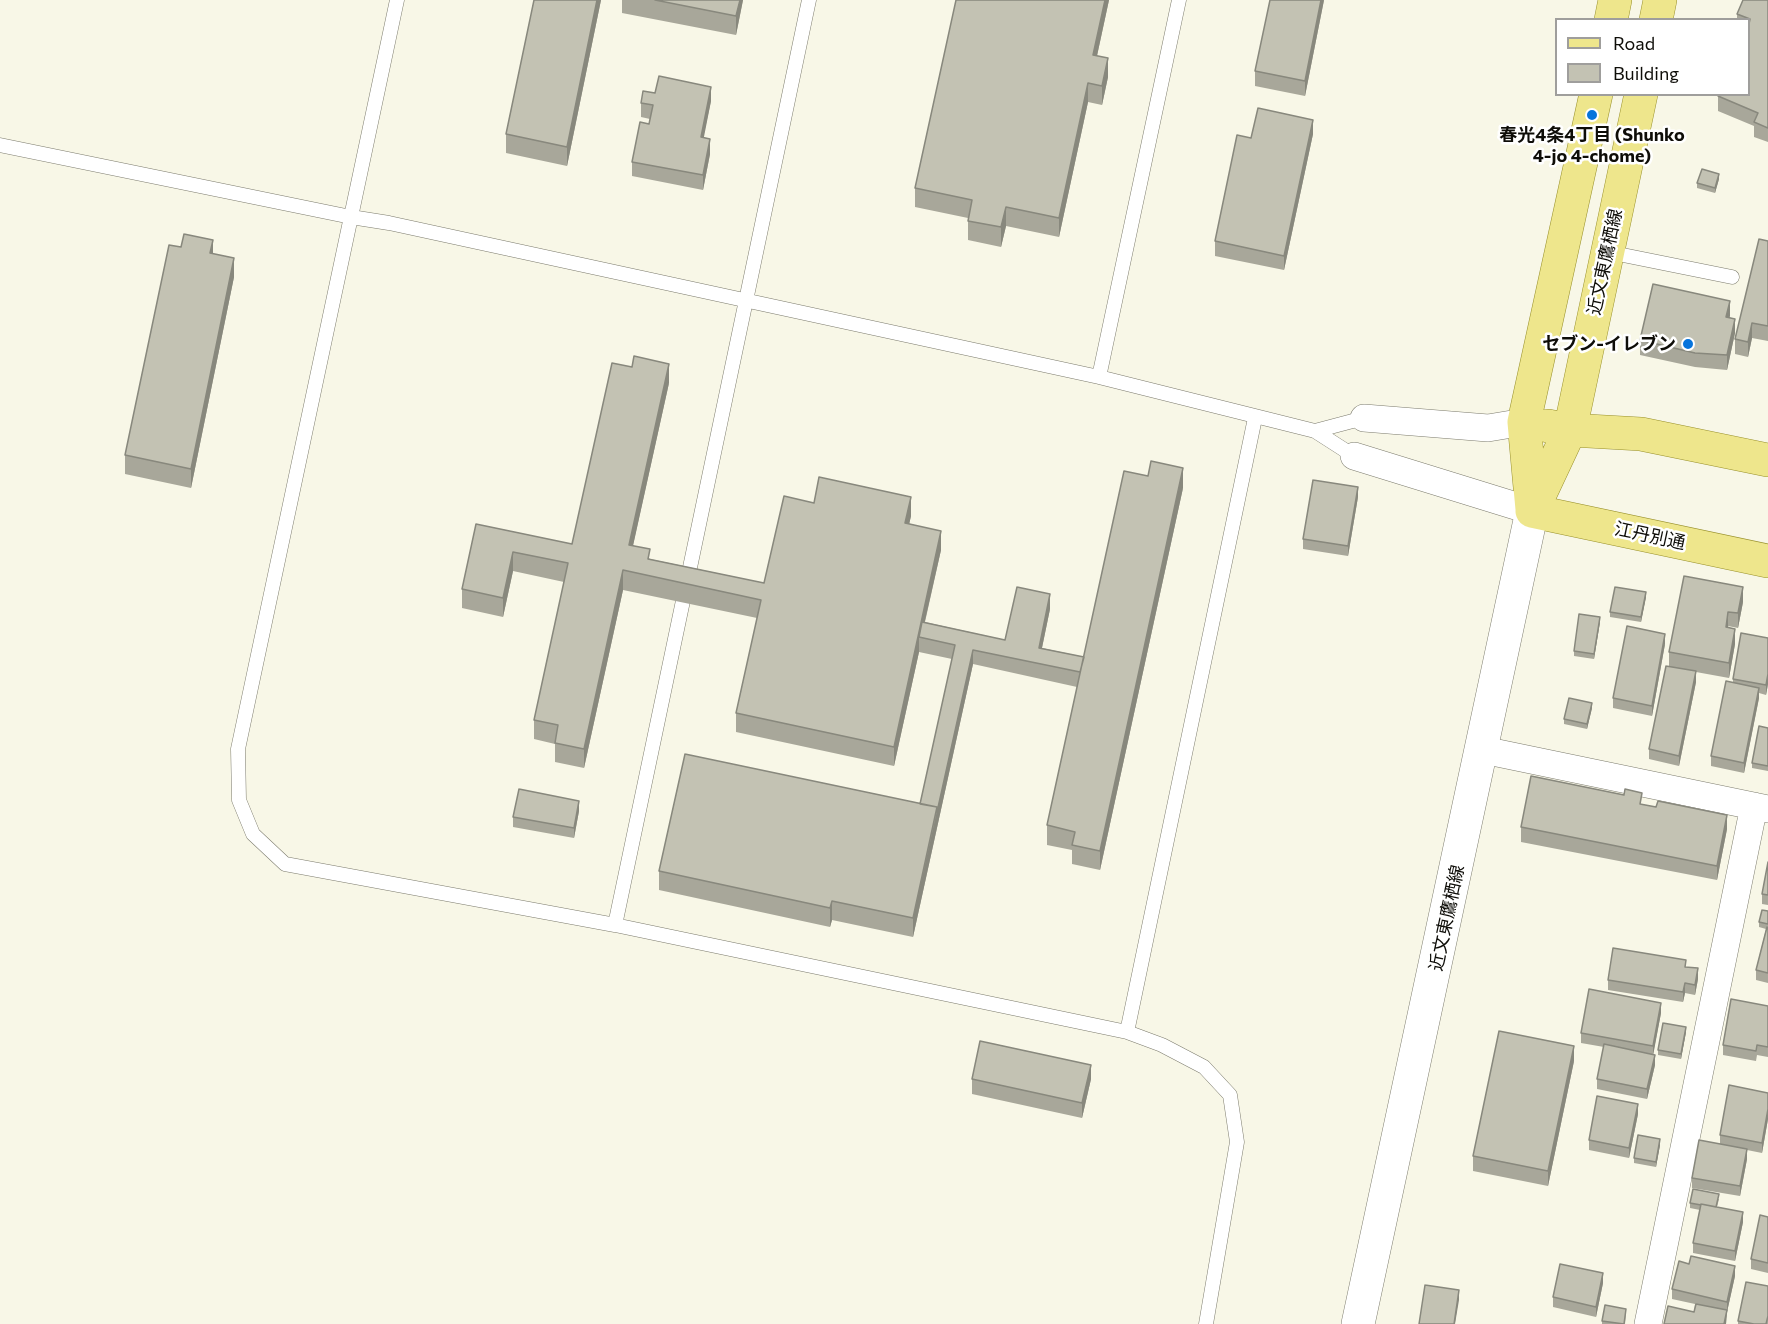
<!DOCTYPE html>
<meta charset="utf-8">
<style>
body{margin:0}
#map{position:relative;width:1768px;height:1324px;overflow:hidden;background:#f8f7e7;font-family:Commissioner,sans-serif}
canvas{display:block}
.legend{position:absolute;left:1555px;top:18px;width:195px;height:78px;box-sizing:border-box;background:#fff;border:2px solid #9f9e9c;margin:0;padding:8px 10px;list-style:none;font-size:18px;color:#0e0d08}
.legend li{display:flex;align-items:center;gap:12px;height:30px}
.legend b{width:30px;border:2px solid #9f9e9c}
</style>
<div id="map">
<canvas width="1768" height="1324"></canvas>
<ul class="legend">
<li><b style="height:8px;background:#eee68c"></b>Road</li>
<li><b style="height:16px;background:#c3c2b3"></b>Building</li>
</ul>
</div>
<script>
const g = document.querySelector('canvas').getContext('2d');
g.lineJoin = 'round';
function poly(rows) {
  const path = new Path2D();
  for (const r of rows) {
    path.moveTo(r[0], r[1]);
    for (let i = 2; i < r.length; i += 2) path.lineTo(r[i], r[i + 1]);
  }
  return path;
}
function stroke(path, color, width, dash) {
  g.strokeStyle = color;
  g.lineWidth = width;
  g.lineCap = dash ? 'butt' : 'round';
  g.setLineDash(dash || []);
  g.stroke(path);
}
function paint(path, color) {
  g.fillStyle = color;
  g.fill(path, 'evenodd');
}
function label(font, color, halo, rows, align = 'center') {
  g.font = font + ' Commissioner,"Noto Sans JP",sans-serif';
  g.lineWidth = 5;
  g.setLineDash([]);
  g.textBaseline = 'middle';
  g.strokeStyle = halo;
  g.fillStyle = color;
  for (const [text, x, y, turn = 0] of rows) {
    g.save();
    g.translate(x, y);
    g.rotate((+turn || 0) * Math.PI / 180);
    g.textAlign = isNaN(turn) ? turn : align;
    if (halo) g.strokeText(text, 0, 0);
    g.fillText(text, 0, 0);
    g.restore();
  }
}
const service = poly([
 [397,0,238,749,239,800,253,834,285,864,615,925,1127,1032,1162,1045,1204,1067,1230,1095,1237,1142,1206,1324],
 [0,145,351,217,389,223,1099,377,1315,431],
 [1608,252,1732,277],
 [1099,377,1179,0],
 [1354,456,1315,431,1364,418],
 [615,925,809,0],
 [1127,1032,1255,418]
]);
const minor = poly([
 [1364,418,1488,428,1524,422],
 [1354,456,1532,511],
 [1483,750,1768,809],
 [1648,1324,1754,806]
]);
const tertiary = poly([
 [1358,1324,1532,511]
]);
const primary = poly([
 [1611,20,1615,0],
 [1656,20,1660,0],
 [1548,426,1570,430,1641,434,1768,460],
 [1532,509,1524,422,1596,94],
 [1532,511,1570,430,1641,94],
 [1532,511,1768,561]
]);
const wall = poly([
 [534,0,601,0,567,166,506,153,506,134],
 [622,0,743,0,736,35,622,13],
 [956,0,1109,0,1097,56,1108,77,1102,105,1088,102,1059,237,1006,226,1001,247,968,240,968,218,915,207,915,188],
 [1324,0,1305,96,1255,86,1255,71],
 [1768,0,1768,142,1754,137,1754,126,1718,111,1718,96,1749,94,1749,20,1737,20,1737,14],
 [711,101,703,138,710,154,703,190,632,176,632,162,649,124,650,119,641,117,641,103],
 [1313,134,1284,270,1215,256,1215,241,1251,138],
 [1719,179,1715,193,1697,188,1697,183],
 [1768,241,1768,341,1752,338,1748,357,1735,354,1735,339],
 [213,254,234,277,191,488,125,474,125,455],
 [1730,317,1735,333,1727,370,1695,367,1640,355,1640,340],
 [669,383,633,545,650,559,764,583,814,503,911,516,909,524,941,550,925,622,1005,640,1050,609,1042,648,1084,657,1183,488,1100,870,1072,864,1072,850,1047,845,1047,825,1077,687,973,664,913,937,832,920,830,927,659,890,659,871,920,804,952,659,919,652,894,766,736,732,736,713,757,618,623,590,584,768,555,762,555,744,534,739,534,720,564,582,513,571,503,617,462,608,462,589,476,524,572,544],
 [1358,497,1348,556,1303,549,1303,539],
 [1646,597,1641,622,1610,617,1610,612],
 [1743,602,1738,628,1728,626,1735,644,1729,678,1696,672,1696,682,1679,766,1649,759,1649,749,1669,666,1669,652],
 [1600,622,1594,659,1574,656,1574,651],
 [1768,638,1768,684,1766,695,1759,693,1759,698,1744,773,1711,766,1711,756,1733,682,1733,679],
 [1665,644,1652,716,1613,708,1613,698],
 [1592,708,1587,729,1564,724,1564,719],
 [1768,728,1768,771,1752,768,1752,763],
 [1642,804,1727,829,1717,880,1521,842,1521,827],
 [579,811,574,838,513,827,513,817],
 [1768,862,1768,905,1762,904,1762,894],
 [1768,911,1768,983,1756,980,1756,970,1766,929,1759,927,1759,922],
 [1686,967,1698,979,1695,995,1685,993,1683,1002,1608,990,1608,980],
 [1768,1006,1768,1057,1757,1055,1756,1061,1723,1055,1723,1045],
 [1661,1013,1653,1054,1655,1065,1647,1099,1597,1089,1597,1079,1604,1047,1581,1043,1581,1033],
 [1686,1032,1681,1059,1658,1055,1658,1050],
 [1574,1061,1548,1186,1473,1171,1473,1156],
 [972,1079,1091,1079,1082,1118,972,1094],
 [1768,1093,1768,1119,1762,1153,1747,1150,1747,1159,1740,1196,1692,1188,1692,1178,1720,1144,1720,1135],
 [1638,1114,1629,1158,1589,1150,1589,1140],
 [1660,1145,1656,1167,1634,1163,1634,1158],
 [1719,1199,1717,1207,1743,1222,1735,1261,1693,1253,1693,1243,1700,1210,1690,1208,1690,1203],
 [1768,1217,1768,1273,1751,1269,1751,1259],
 [1735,1276,1727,1312,1726,1324,1664,1324,1694,1312,1695,1304,1672,1299,1672,1289],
 [1603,1283,1596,1317,1553,1307,1553,1297],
 [1768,1286,1768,1324,1738,1324,1738,1321],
 [1626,1314,1625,1324,1602,1324,1602,1321]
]);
const shadedWall = poly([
 [597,0,601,0,567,166,567,147],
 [740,0,743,0,736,35,736,16],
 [1105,0,1109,0,1093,74,1093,55],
 [1321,0,1324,0,1305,96,1305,81],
 [1108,58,1108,77,1102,105,1102,86],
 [1088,83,1088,102,1059,237,1059,218],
 [711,87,711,101,701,152,701,137],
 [1313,120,1313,134,1284,270,1284,256],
 [710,139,710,154,703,190,703,175],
 [1719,174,1719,179,1715,193,1715,188],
 [1006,207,1006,226,1001,247,1001,227],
 [213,240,213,259,210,253],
 [234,258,234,277,191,488,191,469],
 [1730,301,1730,316,1726,331,1726,317],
 [1735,319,1735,333,1727,370,1727,355],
 [1752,323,1752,338,1748,357,1748,342],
 [669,364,669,383,629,564,629,545],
 [1183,468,1183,488,1100,870,1100,851],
 [1358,487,1358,497,1348,556,1348,546],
 [911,497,911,516,905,542,905,523],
 [941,531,941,550,921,638,919,637,919,652,894,766,894,747],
 [513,552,513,571,503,617,503,598],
 [623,570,623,590,584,768,584,749],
 [1743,587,1743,602,1738,628,1738,613],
 [1646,592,1646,597,1641,622,1641,617],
 [1050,594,1050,609,1039,662,1039,648],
 [1728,612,1728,626,1726,642,1726,627],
 [1600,617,1600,622,1594,659,1594,654],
 [1735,629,1735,644,1729,678,1729,663],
 [1665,634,1665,644,1652,716,1652,706],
 [973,650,973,664,913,937,913,918],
 [1696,671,1696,682,1679,766,1679,756],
 [1768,674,1768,684,1766,695,1766,685],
 [1759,688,1759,698,1744,773,1744,763],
 [1592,703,1592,708,1587,729,1587,724],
 [579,801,579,811,574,838,574,828],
 [1727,815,1727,829,1717,880,1717,866],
 [832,901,832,920,830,927,830,908],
 [1698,968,1698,979,1695,995,1695,985],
 [1685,983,1685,993,1683,1002,1683,992],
 [1661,1003,1661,1013,1653,1056,1653,1046],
 [1686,1027,1686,1032,1681,1059,1681,1054],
 [1574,1046,1574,1061,1548,1186,1548,1171],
 [1655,1055,1655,1065,1647,1099,1647,1089],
 [1091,1065,1091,1079,1082,1118,1082,1103],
 [1638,1104,1638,1114,1629,1158,1629,1148],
 [1768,1109,1768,1119,1762,1153,1762,1143],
 [1660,1139,1660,1145,1656,1167,1656,1162],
 [1747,1149,1747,1159,1740,1196,1740,1186],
 [1743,1212,1743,1222,1735,1261,1735,1251],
 [1735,1266,1735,1276,1727,1312,1727,1302],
 [1603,1273,1603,1283,1596,1317,1596,1307],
 [1459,1290,1459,1300,1455,1324,1454,1324],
 [1727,1310,1726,1324,1724,1324]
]);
const building = poly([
 [534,0,597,0,567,147,506,134,534,0],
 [655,0,740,0,736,16,655,0],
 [956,0,1105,0,1093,55,1108,58,1102,86,1088,83,1059,218,1006,207,1001,227,968,221,972,200,915,188,956,0],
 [1270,0,1321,0,1305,81,1255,71,1270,0],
 [1743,0,1768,0,1768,128,1754,122,1758,113,1718,96,1719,94,1749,94,1749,24,1750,19,1737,14,1743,0],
 [659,76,711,87,701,137,710,139,703,175,632,162,640,122,649,124,653,105,641,103,643,91,655,93,659,76],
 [1258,108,1313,120,1284,256,1215,241,1237,135,1251,138,1258,108],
 [1702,169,1719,174,1715,188,1697,183,1702,169],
 [184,234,213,240,210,253,234,258,191,469,125,455,169,245,181,247,184,234],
 [1759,239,1768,241,1768,326,1752,323,1748,342,1735,339,1759,239],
 [1653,284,1730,301,1726,317,1735,319,1727,355,1695,353,1640,340,1653,284],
 [634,356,669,364,629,545,650,549,648,559,764,583,784,496,814,503,819,477,911,497,905,523,941,531,894,747,736,713,761,600,623,570,584,749,555,743,558,725,534,720,568,563,513,552,503,598,462,589,476,524,572,544,612,363,632,367,634,356],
 [1151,461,1183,468,1100,851,1072,845,1075,832,1047,825,1124,471,1148,476,1151,461],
 [1313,480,1358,487,1348,546,1303,539,1313,480],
 [1684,576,1743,587,1738,613,1728,612,1726,627,1735,629,1729,663,1669,652,1684,576],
 [1017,587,1050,594,1039,648,1084,657,1080,672,973,650,937,812,937,807,920,804,955,645,919,637,922,622,1005,640,1017,587],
 [1615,587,1646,592,1641,617,1610,612,1615,587],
 [1579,614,1600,617,1594,654,1574,651,1579,614],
 [1627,626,1665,634,1652,706,1613,698,1627,626],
 [1741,633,1768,638,1768,674,1766,685,1733,679,1741,633],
 [1666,666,1696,671,1679,756,1649,749,1666,666],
 [1726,681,1759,688,1744,763,1711,756,1726,681],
 [1569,698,1592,703,1587,724,1564,719,1569,698],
 [1759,726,1768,728,1768,766,1752,763,1759,726],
 [685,754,937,807,913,918,832,901,830,908,659,871,685,754],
 [1531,776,1624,795,1625,789,1642,793,1640,804,1656,807,1658,801,1727,815,1717,866,1521,827,1531,776],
 [519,789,579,801,574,828,513,817,519,789],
 [1768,862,1768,895,1762,894,1768,862],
 [1762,910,1768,911,1768,924,1759,922,1762,910],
 [1767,927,1768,928,1768,973,1756,970,1767,927],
 [1613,948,1686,960,1685,967,1698,968,1695,985,1685,983,1683,992,1608,980,1613,948],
 [1589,989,1661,1003,1653,1046,1581,1033,1589,989],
 [1731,999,1768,1006,1768,1047,1757,1045,1756,1051,1723,1045,1731,999],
 [1663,1023,1686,1027,1681,1054,1658,1050,1663,1023],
 [1499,1031,1574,1046,1548,1171,1473,1156,1499,1031],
 [980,1041,1091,1065,1082,1103,972,1079,980,1041],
 [1604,1044,1655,1055,1647,1089,1597,1079,1604,1044],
 [1729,1085,1768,1093,1768,1109,1762,1143,1720,1135,1729,1085],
 [1597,1096,1638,1104,1629,1148,1589,1140,1597,1096],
 [1638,1135,1660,1139,1656,1162,1634,1158,1638,1135],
 [1699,1140,1747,1149,1740,1186,1692,1178,1699,1140],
 [1693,1189,1719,1194,1716,1207,1701,1204,1701,1205,1690,1203,1693,1189],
 [1701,1204,1743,1212,1735,1251,1693,1243,1701,1204],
 [1760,1215,1768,1217,1768,1263,1751,1259,1760,1215],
 [1691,1256,1735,1266,1727,1302,1672,1289,1679,1261,1689,1264,1691,1256],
 [1560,1264,1603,1273,1596,1307,1553,1297,1560,1264],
 [1746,1282,1768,1286,1768,1316,1766,1324,1754,1324,1738,1321,1746,1282],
 [1425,1285,1459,1290,1454,1324,1419,1324,1425,1285],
 [1696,1304,1727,1310,1724,1324,1664,1324,1668,1306,1694,1312,1696,1304],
 [1605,1305,1626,1309,1624,1324,1602,1321,1605,1305]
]);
const markers = [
 [1592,115,6,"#0674dc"],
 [1688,344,6,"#0674dc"]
];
const poiNames = [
 ["春光4条4丁目 (Shunko",1592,135],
 ["4-jo 4-chome)",1592,156],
 ["セブン-イレブン",1676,344,"right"]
];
const streetNames = [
 ["近文東鷹栖線",1605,262,-78],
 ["江丹別通",1650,536,12],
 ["近文東鷹栖線",1447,918,-78]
];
stroke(service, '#7c7b6d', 15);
stroke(minor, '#7c7b6d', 28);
stroke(tertiary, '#7c7b6d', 34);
stroke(primary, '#98902c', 34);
stroke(service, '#fff', 14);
stroke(minor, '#fff', 27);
stroke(tertiary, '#fff', 33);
stroke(primary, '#eee68c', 33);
paint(wall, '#a8a79a');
paint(shadedWall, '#88887d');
paint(building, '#c3c2b3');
stroke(building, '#88887d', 1.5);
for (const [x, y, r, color] of markers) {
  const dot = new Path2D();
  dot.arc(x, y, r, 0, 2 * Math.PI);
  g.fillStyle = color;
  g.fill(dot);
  stroke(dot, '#fff', 2);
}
label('bold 18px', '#0e0d08', '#fff', poiNames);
label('18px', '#0e0d08', '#fff', streetNames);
</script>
